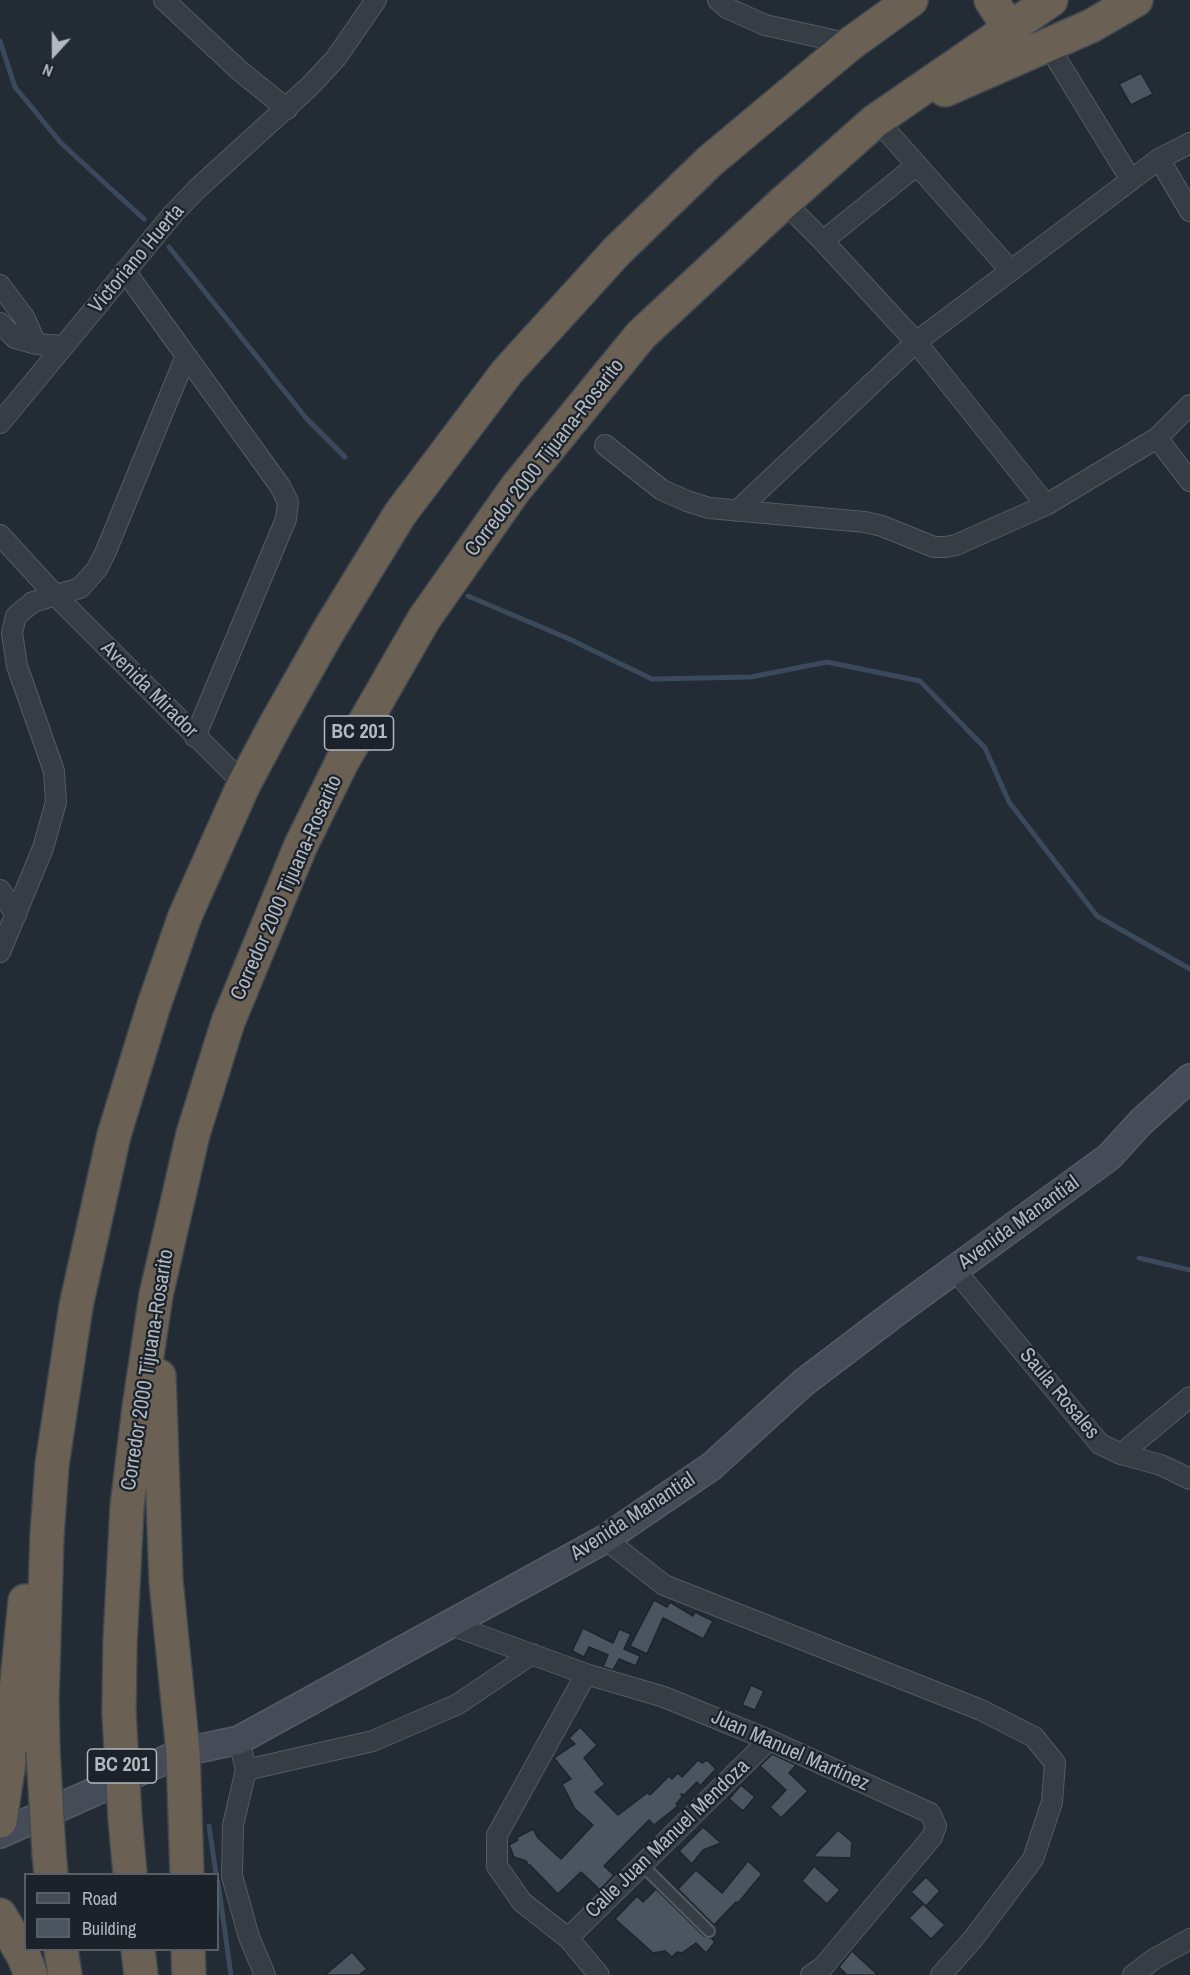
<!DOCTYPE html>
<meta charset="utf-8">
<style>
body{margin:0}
#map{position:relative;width:1190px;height:1975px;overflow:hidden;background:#232b35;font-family:"Archivo Narrow",sans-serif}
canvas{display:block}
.legend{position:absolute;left:24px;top:1873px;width:195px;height:78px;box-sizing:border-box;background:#1b222a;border:2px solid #575e67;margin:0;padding:8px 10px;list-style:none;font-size:18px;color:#b1b8c2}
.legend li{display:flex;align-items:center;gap:12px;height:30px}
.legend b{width:30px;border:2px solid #575e67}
.north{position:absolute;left:24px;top:24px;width:60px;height:60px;-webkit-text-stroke:4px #1b222a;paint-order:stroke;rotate:201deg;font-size:16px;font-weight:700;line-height:24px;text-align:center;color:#b1b8c2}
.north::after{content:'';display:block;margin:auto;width:21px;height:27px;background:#b1b8c2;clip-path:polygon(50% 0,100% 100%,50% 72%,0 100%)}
</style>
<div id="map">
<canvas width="1190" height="1975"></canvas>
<ul class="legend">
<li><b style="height:8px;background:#454c58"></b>Road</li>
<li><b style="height:16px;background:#4b5560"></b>Building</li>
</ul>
<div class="north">N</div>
</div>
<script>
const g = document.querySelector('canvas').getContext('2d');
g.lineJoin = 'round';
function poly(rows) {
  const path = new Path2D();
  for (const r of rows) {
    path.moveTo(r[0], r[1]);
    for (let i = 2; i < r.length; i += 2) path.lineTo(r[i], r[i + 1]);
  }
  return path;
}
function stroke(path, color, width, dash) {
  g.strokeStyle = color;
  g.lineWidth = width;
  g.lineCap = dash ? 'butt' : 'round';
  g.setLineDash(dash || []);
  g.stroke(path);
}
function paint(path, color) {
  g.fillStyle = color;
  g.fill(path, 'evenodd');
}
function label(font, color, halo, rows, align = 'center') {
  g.font = font + ' "Archivo Narrow",sans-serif';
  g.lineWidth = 4.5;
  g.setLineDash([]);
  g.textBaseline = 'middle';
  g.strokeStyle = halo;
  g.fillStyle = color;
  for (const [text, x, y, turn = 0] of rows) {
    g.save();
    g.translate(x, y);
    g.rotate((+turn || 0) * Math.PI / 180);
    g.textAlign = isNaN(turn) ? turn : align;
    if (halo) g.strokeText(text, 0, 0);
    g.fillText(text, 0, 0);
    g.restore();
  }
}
const stream = poly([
 [0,41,15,87,61,143,144,219],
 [169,247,306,418,345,457],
 [468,596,567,638,652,679,751,677,827,662,920,681,985,748,1009,802,1097,916,1190,969],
 [1139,1258,1190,1270],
 [209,1826,216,1874],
 [218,1882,231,1975]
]);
const building = poly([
 [1141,73,1153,94,1131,105,1119,84,1141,73],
 [654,1600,667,1607,670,1602,693,1616,695,1612,713,1621,703,1639,663,1618,647,1654,630,1646,654,1600],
 [583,1628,613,1643,619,1629,631,1634,624,1649,640,1656,636,1666,619,1659,613,1670,603,1667,608,1655,589,1647,584,1657,572,1651,583,1628],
 [751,1685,764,1691,755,1710,742,1705,751,1685],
 [580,1727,597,1745,584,1758,605,1784,595,1792,618,1815,647,1793,650,1795,669,1776,672,1779,678,1773,682,1777,698,1760,702,1763,707,1760,716,1769,700,1786,697,1782,684,1795,681,1794,682,1797,676,1804,678,1806,654,1825,649,1820,604,1866,614,1875,600,1890,581,1872,558,1894,530,1865,528,1865,526,1861,514,1857,509,1845,518,1840,516,1838,533,1829,538,1838,561,1859,593,1825,575,1809,562,1784,571,1779,554,1758,575,1744,569,1738,580,1727],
 [772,1754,796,1765,789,1773,808,1791,781,1818,770,1807,786,1790,760,1766,772,1754],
 [741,1785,755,1797,743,1811,729,1799,741,1785],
 [703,1827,721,1843,703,1850,692,1864,679,1851,703,1827],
 [838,1830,852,1842,851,1858,813,1857,838,1830],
 [748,1861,762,1874,738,1903,736,1902,714,1925,678,1889,696,1870,722,1893,748,1861],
 [814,1866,840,1890,827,1904,802,1881,814,1866],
 [926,1877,940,1891,926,1906,911,1892,926,1877],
 [656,1889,704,1936,711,1938,715,1942,706,1953,696,1943,682,1953,677,1952,672,1957,665,1951,653,1953,615,1919,637,1896,643,1902,656,1889],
 [923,1904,945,1925,931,1939,909,1918,923,1904],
 [852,1951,878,1975,847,1975,839,1967,852,1951],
 [352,1952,367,1969,359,1975,325,1975,352,1952]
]);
const lane = poly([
 [642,1865,709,1931]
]);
const street = poly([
 [164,0,240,71,287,109],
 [718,0,727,8,765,25,850,44],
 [1048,45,1131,180],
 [877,120,1011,271],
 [1159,159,1190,211],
 [784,202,823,241,916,342,1046,505],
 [823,241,917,165],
 [125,271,280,486,288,502,286,519,195,737],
 [0,285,24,317,36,344],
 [0,323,15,338,36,344,64,346],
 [1190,405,1157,438,1190,481],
 [0,423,173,214,197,189,310,86,336,58,376,0],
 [605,445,662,490,687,501,709,508,865,522,882,526,934,547,945,547,956,545,1046,505,1157,438],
 [737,511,916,342,1159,159,1190,143],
 [0,535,55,595,244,784],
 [0,890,16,915],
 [0,952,43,848,56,802,54,771,17,666,12,633,16,616,33,602,80,588,97,569,106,551,186,356],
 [955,1270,1100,1444,1121,1454,1161,1465,1190,1479],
 [1121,1454,1190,1397],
 [605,1539,664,1585,981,1710,1034,1737,1055,1763,1052,1802,1033,1859,973,1939,941,1975],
 [451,1625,586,1674,664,1697,769,1740,930,1813,936,1826,932,1837,823,1967,811,1975],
 [586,1674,497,1835,497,1866,522,1902,568,1938,599,1975],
 [239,1740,246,1770,233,1825,232,1876,249,1937,265,1975],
 [246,1770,373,1741,458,1704,532,1654],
 [568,1938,769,1740],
 [1133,1975,1154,1959,1190,1939]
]);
const secondary = poly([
 [0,1834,183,1752,239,1740,605,1539,712,1466,803,1383,899,1310,1109,1157,1141,1122,1190,1078]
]);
const highway = poly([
 [991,0,1009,28],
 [945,90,1091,26,1136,0],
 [159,1376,166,1581,183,1752,187,1874],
 [119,1713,120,1643,127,1507,139,1408,156,1295,193,1134,228,1022,301,845,342,762,424,619,516,488,641,335,784,202,875,121,1051,0],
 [43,1751,42,1699,47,1535,52,1465,76,1306,114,1135,154,1005,185,916,244,784,277,722,329,630,400,514,507,372,617,251,710,161,850,44,911,0],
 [125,1818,130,1874],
 [0,1821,9,1762,25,1601],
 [49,1853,51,1874],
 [0,1915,24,1957,31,1975],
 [61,1950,65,1975],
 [138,1950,141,1975],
 [188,1950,189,1975]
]);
const highwayBridge = poly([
 [119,1713,125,1818],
 [43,1751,49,1853]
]);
const shields = [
 [359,733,69],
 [122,1766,69]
];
const shieldNames = [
 ["BC 201",359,733],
 ["BC 201",122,1766]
];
const streetNames = [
 ["Victoriano Huerta",137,259,-50],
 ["Corredor 2000 Tijuana-Rosarito",545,458,-52],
 ["Avenida Mirador",149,690,45],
 ["Corredor 2000 Tijuana-Rosarito",287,888,-66],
 ["Avenida Manantial",1019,1223,-36],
 ["Corredor 2000 Tijuana-Rosarito",148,1370,-81],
 ["Saula Rosales",1059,1394,50],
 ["Avenida Manantial",633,1517,-33],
 ["Juan Manuel Martínez",790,1751,24],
 ["Calle Juan Manuel Mendoza",668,1839,-44]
];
stroke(stream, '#3a495c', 5);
paint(building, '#4b5560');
stroke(building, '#1d242c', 1.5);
stroke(lane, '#545b63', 14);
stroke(street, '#545b63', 22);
stroke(secondary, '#545b63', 30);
stroke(highway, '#414850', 36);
stroke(lane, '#363d45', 10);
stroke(street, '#363d45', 20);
stroke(secondary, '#454c58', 27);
stroke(highway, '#6a6154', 33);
stroke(highwayBridge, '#414850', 36, []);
stroke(highwayBridge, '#6a6154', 33);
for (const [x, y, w] of shields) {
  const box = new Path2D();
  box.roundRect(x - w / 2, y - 17, w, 34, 4.5);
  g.fillStyle = '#1b222a';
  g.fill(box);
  stroke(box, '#b1b8c2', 1.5);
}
label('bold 20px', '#b1b8c2', null, shieldNames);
label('21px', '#b1b8c2', '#1b222a', streetNames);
</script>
